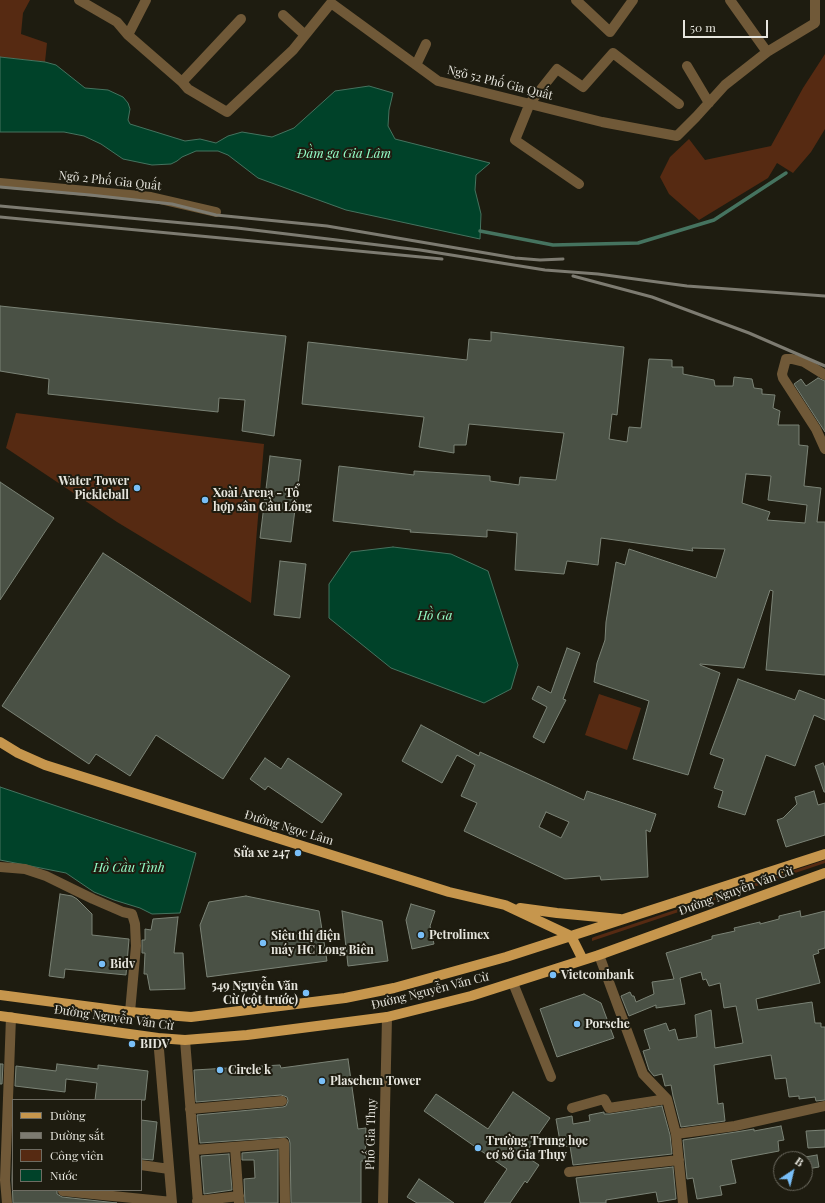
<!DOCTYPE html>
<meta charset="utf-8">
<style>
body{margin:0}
#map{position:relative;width:825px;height:1203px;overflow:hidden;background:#1e1c10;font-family:"Playfair Display",serif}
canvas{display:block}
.legend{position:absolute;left:12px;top:1099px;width:130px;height:92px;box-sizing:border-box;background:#1e1c10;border:1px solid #6e6c62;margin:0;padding:5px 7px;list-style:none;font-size:12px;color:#e6e5dd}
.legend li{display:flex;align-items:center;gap:8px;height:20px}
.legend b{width:20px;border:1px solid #6e6c62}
.north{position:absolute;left:773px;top:1151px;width:40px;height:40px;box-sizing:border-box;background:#1e1c10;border:1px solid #6e6c62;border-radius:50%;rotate:35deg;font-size:11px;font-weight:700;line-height:16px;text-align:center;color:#e6e5dd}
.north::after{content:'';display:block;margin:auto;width:14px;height:18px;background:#79bff8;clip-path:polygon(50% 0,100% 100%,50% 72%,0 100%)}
.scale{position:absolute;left:683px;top:20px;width:85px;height:18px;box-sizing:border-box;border:2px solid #e6e5dd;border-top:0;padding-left:5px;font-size:12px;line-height:14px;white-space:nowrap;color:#e6e5dd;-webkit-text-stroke:3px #1e1c10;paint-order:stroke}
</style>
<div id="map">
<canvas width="825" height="1203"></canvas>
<ul class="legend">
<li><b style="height:5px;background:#c6964d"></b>Đường</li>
<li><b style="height:5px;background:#7d7b71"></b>Đường sắt</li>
<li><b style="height:11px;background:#562a12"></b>Công viên</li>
<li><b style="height:11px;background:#004229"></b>Nước</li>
</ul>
<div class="north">B</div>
<div class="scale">50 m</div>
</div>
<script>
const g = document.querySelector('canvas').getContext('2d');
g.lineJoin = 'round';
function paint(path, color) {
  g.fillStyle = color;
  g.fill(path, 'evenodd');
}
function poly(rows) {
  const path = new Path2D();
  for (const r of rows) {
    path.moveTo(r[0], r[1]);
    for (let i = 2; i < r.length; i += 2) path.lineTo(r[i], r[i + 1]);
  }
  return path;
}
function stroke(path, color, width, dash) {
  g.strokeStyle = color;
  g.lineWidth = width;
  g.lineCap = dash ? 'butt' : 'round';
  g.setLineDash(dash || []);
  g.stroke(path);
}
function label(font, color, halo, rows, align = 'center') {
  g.font = font + ' "Playfair Display",serif';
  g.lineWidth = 4;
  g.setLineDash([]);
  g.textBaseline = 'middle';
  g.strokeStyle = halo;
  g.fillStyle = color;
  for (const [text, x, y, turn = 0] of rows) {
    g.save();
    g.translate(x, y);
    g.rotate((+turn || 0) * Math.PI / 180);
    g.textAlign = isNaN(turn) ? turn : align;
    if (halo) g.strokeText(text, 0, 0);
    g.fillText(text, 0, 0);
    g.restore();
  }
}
const green = poly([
 [0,0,30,0,23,13,21,34,47,43,45,62,0,57],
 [825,54,825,129,811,152,793,173,777,163,768,178,699,220,669,194,660,177,670,157,689,139,705,160,771,146,803,88],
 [16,413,264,444,251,603,117,522,6,448],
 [599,694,641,708,627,750,585,735],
 [825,860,825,863,592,941,592,938,594,937]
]);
const water = poly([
 [0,57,45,62,56,65,85,88,108,90,123,97,128,103,130,109,128,120,130,124,185,141,200,139,216,143,228,136,242,132,272,137,294,128,335,91,369,86,393,93,389,110,388,126,395,139,490,163,476,175,475,190,481,214,480,239,346,210,258,178,228,155,218,151,196,151,182,157,177,161,171,164,152,165,123,159,101,144,84,136,64,132,0,132,0,57],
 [393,547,451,554,488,571,518,665,511,689,484,703,391,668,329,618,329,584,351,552,393,547],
 [0,787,196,853,180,913,152,914,140,908,114,900,94,892,66,873,0,860,0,787]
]);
const stream = poly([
 [480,231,553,245,638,243,714,220,786,173]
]);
const building = poly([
 [0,306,286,336,274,436,242,431,245,400,219,398,218,412,48,394,49,379,0,371,0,306],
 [491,332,624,347,617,415,612,414,609,439,627,442,629,427,641,428,649,359,672,360,672,367,683,367,683,374,714,380,715,386,733,386,734,377,752,379,754,388,762,389,762,394,775,395,773,408,780,411,778,425,799,425,799,445,808,446,804,486,821,488,817,522,825,522,825,675,766,670,773,591,770,590,744,668,700,664,700,665,720,673,688,775,633,759,649,701,594,682,597,663,605,640,606,622,616,562,625,565,629,549,716,578,725,549,692,548,693,551,601,538,598,565,567,561,564,574,515,570,517,533,487,530,487,537,410,532,411,530,333,521,339,466,414,475,414,471,490,476,490,481,519,485,520,477,556,480,564,433,469,424,466,445,454,445,454,453,419,447,424,417,302,404,308,342,467,360,469,339,491,341,491,332],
 [746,474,771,476,768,500,807,505,805,523,767,520,770,512,742,503,746,474],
 [818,378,825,381,825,432,794,384,801,379,806,386,818,378],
 [270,456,301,460,291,542,260,538,270,456],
 [0,482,54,518,0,600,0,482],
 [103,553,290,676,223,779,156,735,130,776,96,754,89,764,2,706,103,553],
 [280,561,306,564,300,618,274,615,280,561],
 [567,648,580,653,563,699,566,700,544,743,533,737,547,707,532,699,538,686,551,693,567,648],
 [738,679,795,700,799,690,825,700,825,720,814,715,795,766,766,755,745,815,718,807,723,791,714,788,724,759,710,754,738,679],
 [421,725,479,756,480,752,584,800,587,791,656,814,650,832,646,830,648,877,601,880,600,876,565,879,464,831,477,803,461,796,475,765,457,755,442,783,402,761,421,725],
 [546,812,569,822,561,838,539,827,546,812],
 [265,758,281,769,288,758,342,794,322,823,268,786,265,790,250,779,265,758],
 [823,763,825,768,825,792,824,792,815,766,823,763],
 [814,791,818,805,825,803,825,835,786,847,777,820,783,818,797,804,795,797,814,791],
 [60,894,72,896,77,899,92,914,92,935,129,939,126,975,65,969,64,978,49,976,60,894],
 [246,896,319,911,327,961,207,977,200,925,209,902,246,896],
 [411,904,435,911,430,926,434,944,412,949,406,920,411,904],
 [342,911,382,921,388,961,348,966,342,911],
 [800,911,801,917,825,911,825,948,818,950,819,953,813,955,820,983,756,999,758,1010,812,1002,815,1023,821,1023,821,1027,825,1027,825,1100,816,1101,815,1097,799,1099,799,1096,789,1097,786,1078,775,1079,771,1055,714,1065,718,1104,723,1103,725,1121,681,1127,673,1096,671,1085,665,1086,662,1074,654,1076,649,1070,643,1051,650,1049,644,1030,666,1023,669,1031,675,1029,678,1040,697,1037,695,1015,711,1010,715,1048,743,1043,736,1006,724,1008,720,983,709,986,706,979,703,980,701,972,680,978,685,1004,656,1008,656,1005,629,1016,621,996,630,992,632,996,634,996,636,1002,654,994,652,982,674,979,666,953,712,939,712,936,735,931,734,928,760,922,760,924,779,919,779,916,800,911],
 [178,917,174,953,183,953,185,989,150,990,147,974,144,974,145,953,142,953,142,940,145,940,145,929,151,930,153,919,178,917],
 [584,994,601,1003,614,1038,557,1057,540,1009,584,994],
 [348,1059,358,1129,366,1128,365,1161,361,1161,361,1203,291,1203,290,1143,289,1139,287,1137,200,1143,197,1115,283,1107,286,1106,288,1101,287,1097,281,1095,196,1102,194,1070,280,1065,281,1068,348,1059],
 [0,1064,3,1064,2,1084,0,1084,0,1064],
 [57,1064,98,1069,98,1065,148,1071,145,1100,95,1100,97,1083,66,1079,65,1092,15,1086,16,1066,56,1071,57,1064],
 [513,1092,550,1118,524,1155,539,1165,527,1183,525,1181,510,1203,484,1203,507,1169,424,1111,436,1094,488,1129,513,1092],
 [662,1106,670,1135,672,1154,573,1165,570,1146,561,1147,556,1119,572,1116,573,1124,590,1121,589,1115,604,1112,604,1114,610,1114,662,1106],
 [141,1120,157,1122,153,1160,141,1159,141,1120],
 [781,1126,784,1140,778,1141,779,1151,731,1160,736,1183,720,1186,722,1195,697,1199,693,1178,687,1179,683,1140,736,1132,754,1129,754,1131,781,1126],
 [825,1130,825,1147,808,1148,806,1131,825,1130],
 [13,1139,13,1190,57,1190,57,1194,62,1197,117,1203,13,1203,12,1180,13,1139],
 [278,1150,278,1203,245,1203,244,1179,255,1178,254,1160,242,1160,242,1153,278,1150],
 [229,1154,232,1190,204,1194,201,1156,229,1154],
 [817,1155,819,1167,807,1169,805,1157,817,1155],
 [673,1167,676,1199,658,1202,656,1192,606,1200,606,1203,580,1203,576,1178,673,1167],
 [419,1179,454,1203,417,1203,407,1197,419,1179]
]);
const minor = poly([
 [79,0,117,22,128,35,182,82,188,89,227,112,293,50,331,3,438,81,602,122,677,136,696,117,725,85,767,52,815,23,815,0],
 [576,0,610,32,633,0],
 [730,0,767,52],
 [283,15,305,35],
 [128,35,146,0],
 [416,65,426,44],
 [687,66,709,103],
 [182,82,241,19],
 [0,183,151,197,216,212],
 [579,184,515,140,530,103,557,69,583,87,613,53,679,104],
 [825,375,804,362,792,359,786,359,782,374,783,378,816,429,825,449],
 [0,867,25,869,46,876,93,899,123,912,132,914,135,924,136,946,130,1012],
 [599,955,643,1074,667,1099,676,1134,683,1203],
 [513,983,551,1077],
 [158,1038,172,1203],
 [185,1040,198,1203],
 [572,1108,604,1099,609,1108,667,1099],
 [190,1109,282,1101],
 [676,1134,735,1126,825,1106],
 [235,1147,239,1203],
 [194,1150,284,1143,285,1203],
 [141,1165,169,1169],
 [569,1172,679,1160],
 [63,1191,172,1202],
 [197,1201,239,1196],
 [7,1203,5,1180,11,1017],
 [383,1203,387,1017]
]);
const major = poly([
 [0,742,18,753,45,765,449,892,505,905,571,936],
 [520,908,557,913,620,919],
 [571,936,583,960],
 [0,995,130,1012,191,1017,345,998,394,988,506,957,825,854],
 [0,1016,158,1038,185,1040,247,1035,387,1017,471,996,599,955,825,873]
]);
const rail = poly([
 [0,187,90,195,172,204,216,215,327,226,515,258,540,260,563,259],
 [0,206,237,228,420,250,545,270,598,274,687,286,825,296],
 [0,217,442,259],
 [573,276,652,297,749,333,825,366]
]);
const markers = [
 [137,488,4,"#79bff8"],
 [205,500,4,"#79bff8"],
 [298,853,4,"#79bff8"],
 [421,935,4,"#79bff8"],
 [263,943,4,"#79bff8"],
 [102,964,4,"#79bff8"],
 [553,975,4,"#79bff8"],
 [306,993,4,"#79bff8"],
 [577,1024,4,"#79bff8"],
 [132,1044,4,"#79bff8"],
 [220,1070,4,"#79bff8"],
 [322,1081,4,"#79bff8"],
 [478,1148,4,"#79bff8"]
];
const streetNames = [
 ["Ngõ 52 Phố Gia Quất",500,83,14],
 ["Ngõ 2 Phố Gia Quất",110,181,6],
 ["Đường Ngọc Lâm",289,828,17],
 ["Đường Nguyễn Văn Cừ",736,891,-20],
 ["Đường Nguyễn Văn Cừ",430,991,-14],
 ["Đường Nguyễn Văn Cừ",114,1018,8],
 ["Phố Gia Thụy",371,1134,-89]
];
const poiNames = [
 ["Water Tower",129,481,"right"],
 ["Pickleball",129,495,"right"],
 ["Xoài Arena - Tổ",213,493],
 ["hợp sân Cầu Lông",213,507],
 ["Sửa xe 247",290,853,"right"],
 ["Petrolimex",429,935],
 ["Siêu thị điện",271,936],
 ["máy HC Long Biên",271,950],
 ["Bidv",110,964],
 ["Vietcombank",561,975],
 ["549 Nguyễn Văn",298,986,"right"],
 ["Cừ (cột trước)",298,1000,"right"],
 ["Porsche",585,1024],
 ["BIDV",140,1044],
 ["Circle k",228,1070],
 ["Plaschem Tower",330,1081],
 ["Trường Trung học",486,1141],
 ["cơ sở Gia Thụy",486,1155]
];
const waterNames = [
 ["Đầm ga Gia Lâm",344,154],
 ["Hồ Ga",435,616],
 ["Hồ Cầu Tình",129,868]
];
paint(green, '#562a12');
paint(water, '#004229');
stroke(water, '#45735f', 1);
stroke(stream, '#45735f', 3.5);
paint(building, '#4a5145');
stroke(building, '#7b8376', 1);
stroke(minor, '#705938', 10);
stroke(major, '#c6964d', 10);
stroke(rail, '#7d7b71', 3);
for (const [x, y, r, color] of markers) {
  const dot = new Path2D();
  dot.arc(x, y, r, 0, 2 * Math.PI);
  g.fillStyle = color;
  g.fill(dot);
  stroke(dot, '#1e1c10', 1.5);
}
label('12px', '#e6e5dd', '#1e1c10', streetNames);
label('bold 12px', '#e6e5dd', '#1e1c10', poiNames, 'left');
label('italic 13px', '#95fec8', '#1e1c10', waterNames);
</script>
